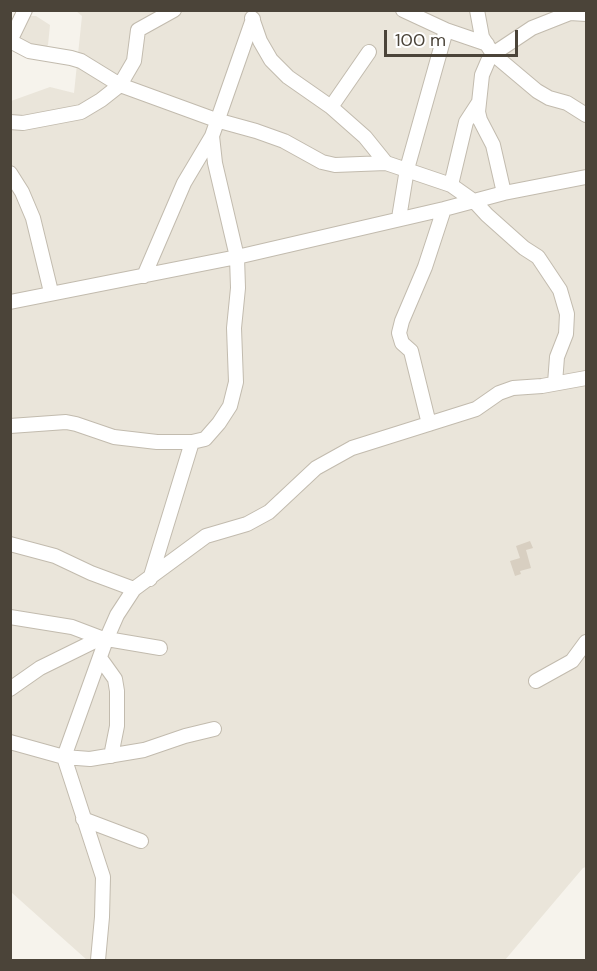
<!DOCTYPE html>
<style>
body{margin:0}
#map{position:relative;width:597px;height:971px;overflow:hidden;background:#f6f3ec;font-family:"DM Sans",sans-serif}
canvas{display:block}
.frame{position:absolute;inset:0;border:12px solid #4b4439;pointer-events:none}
.scale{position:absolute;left:384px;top:30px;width:134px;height:27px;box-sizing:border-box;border:3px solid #4b4439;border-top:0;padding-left:8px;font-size:18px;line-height:21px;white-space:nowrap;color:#4b4439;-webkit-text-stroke:4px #fff;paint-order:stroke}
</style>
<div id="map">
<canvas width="597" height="971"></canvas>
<div class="frame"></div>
<div class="scale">100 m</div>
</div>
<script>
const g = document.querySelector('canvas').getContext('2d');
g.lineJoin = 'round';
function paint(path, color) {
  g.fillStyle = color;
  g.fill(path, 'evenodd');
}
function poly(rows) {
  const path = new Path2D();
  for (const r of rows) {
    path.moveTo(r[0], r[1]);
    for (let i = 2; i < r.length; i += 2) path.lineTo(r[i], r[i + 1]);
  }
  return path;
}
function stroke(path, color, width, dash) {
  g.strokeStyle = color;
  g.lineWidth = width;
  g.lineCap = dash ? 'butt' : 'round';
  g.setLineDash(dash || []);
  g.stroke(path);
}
const residential = poly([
 [76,11,586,11,586,867,583,868,505,960,87,960,11,892,11,101,50,87,74,93,82,16],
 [23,16,36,16,50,25,48,45,38,55,28,54,15,35]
]);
const building = poly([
 [530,541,533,548,526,550,531,568,520,571,521,574,515,576,510,561,520,558,516,546]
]);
const minor = poly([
 [403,10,446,30,487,44],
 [477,10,482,37,493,54,537,91,549,98,567,103,586,115],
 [252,18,260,41,271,60,288,77,331,107,365,137,386,163,451,185,475,202,487,215,524,248,538,257,560,290,567,314,566,334,557,357,555,383],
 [10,41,29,51,71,58,81,61,120,85,216,120,256,131,284,141,322,162,335,165,386,163],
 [10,41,25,10],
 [331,107,369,52],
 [10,122,23,123,81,112,101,100,120,85,134,61,138,30,174,10],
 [10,173,22,192,33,218,51,292],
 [451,185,466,122,479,102],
 [504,193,493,145,480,120,478,112,482,75,488,61,493,54,532,28,570,13,586,14],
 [399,218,407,169,446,30],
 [144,276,184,183,212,136],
 [10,302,237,257,444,209,504,193,586,177],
 [429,424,411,351,402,343,399,333,402,321,425,267,444,209],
 [10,426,66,422,76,424,114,437,157,442,192,442,205,439,219,423,230,406,236,382,234,328,238,288,237,257,215,163,212,136,253,19],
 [10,544,55,556,91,573,134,589],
 [150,579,192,442],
 [10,617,72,627,101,638],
 [100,658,115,679,117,691,117,726,111,756],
 [536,681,572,661,586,642],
 [10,689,40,668,101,638,160,648],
 [10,742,64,757,90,759,144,750,185,736,214,729],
 [83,819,141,841],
 [98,960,102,917,103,877,64,757,106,640,117,615,134,589,206,536,247,524,269,512,316,468,352,448,476,409,499,393,513,388,542,386,586,378]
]);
paint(residential, '#eae5da');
paint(building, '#d8cfc1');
stroke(minor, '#c2bbae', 16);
stroke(minor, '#fff', 14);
</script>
